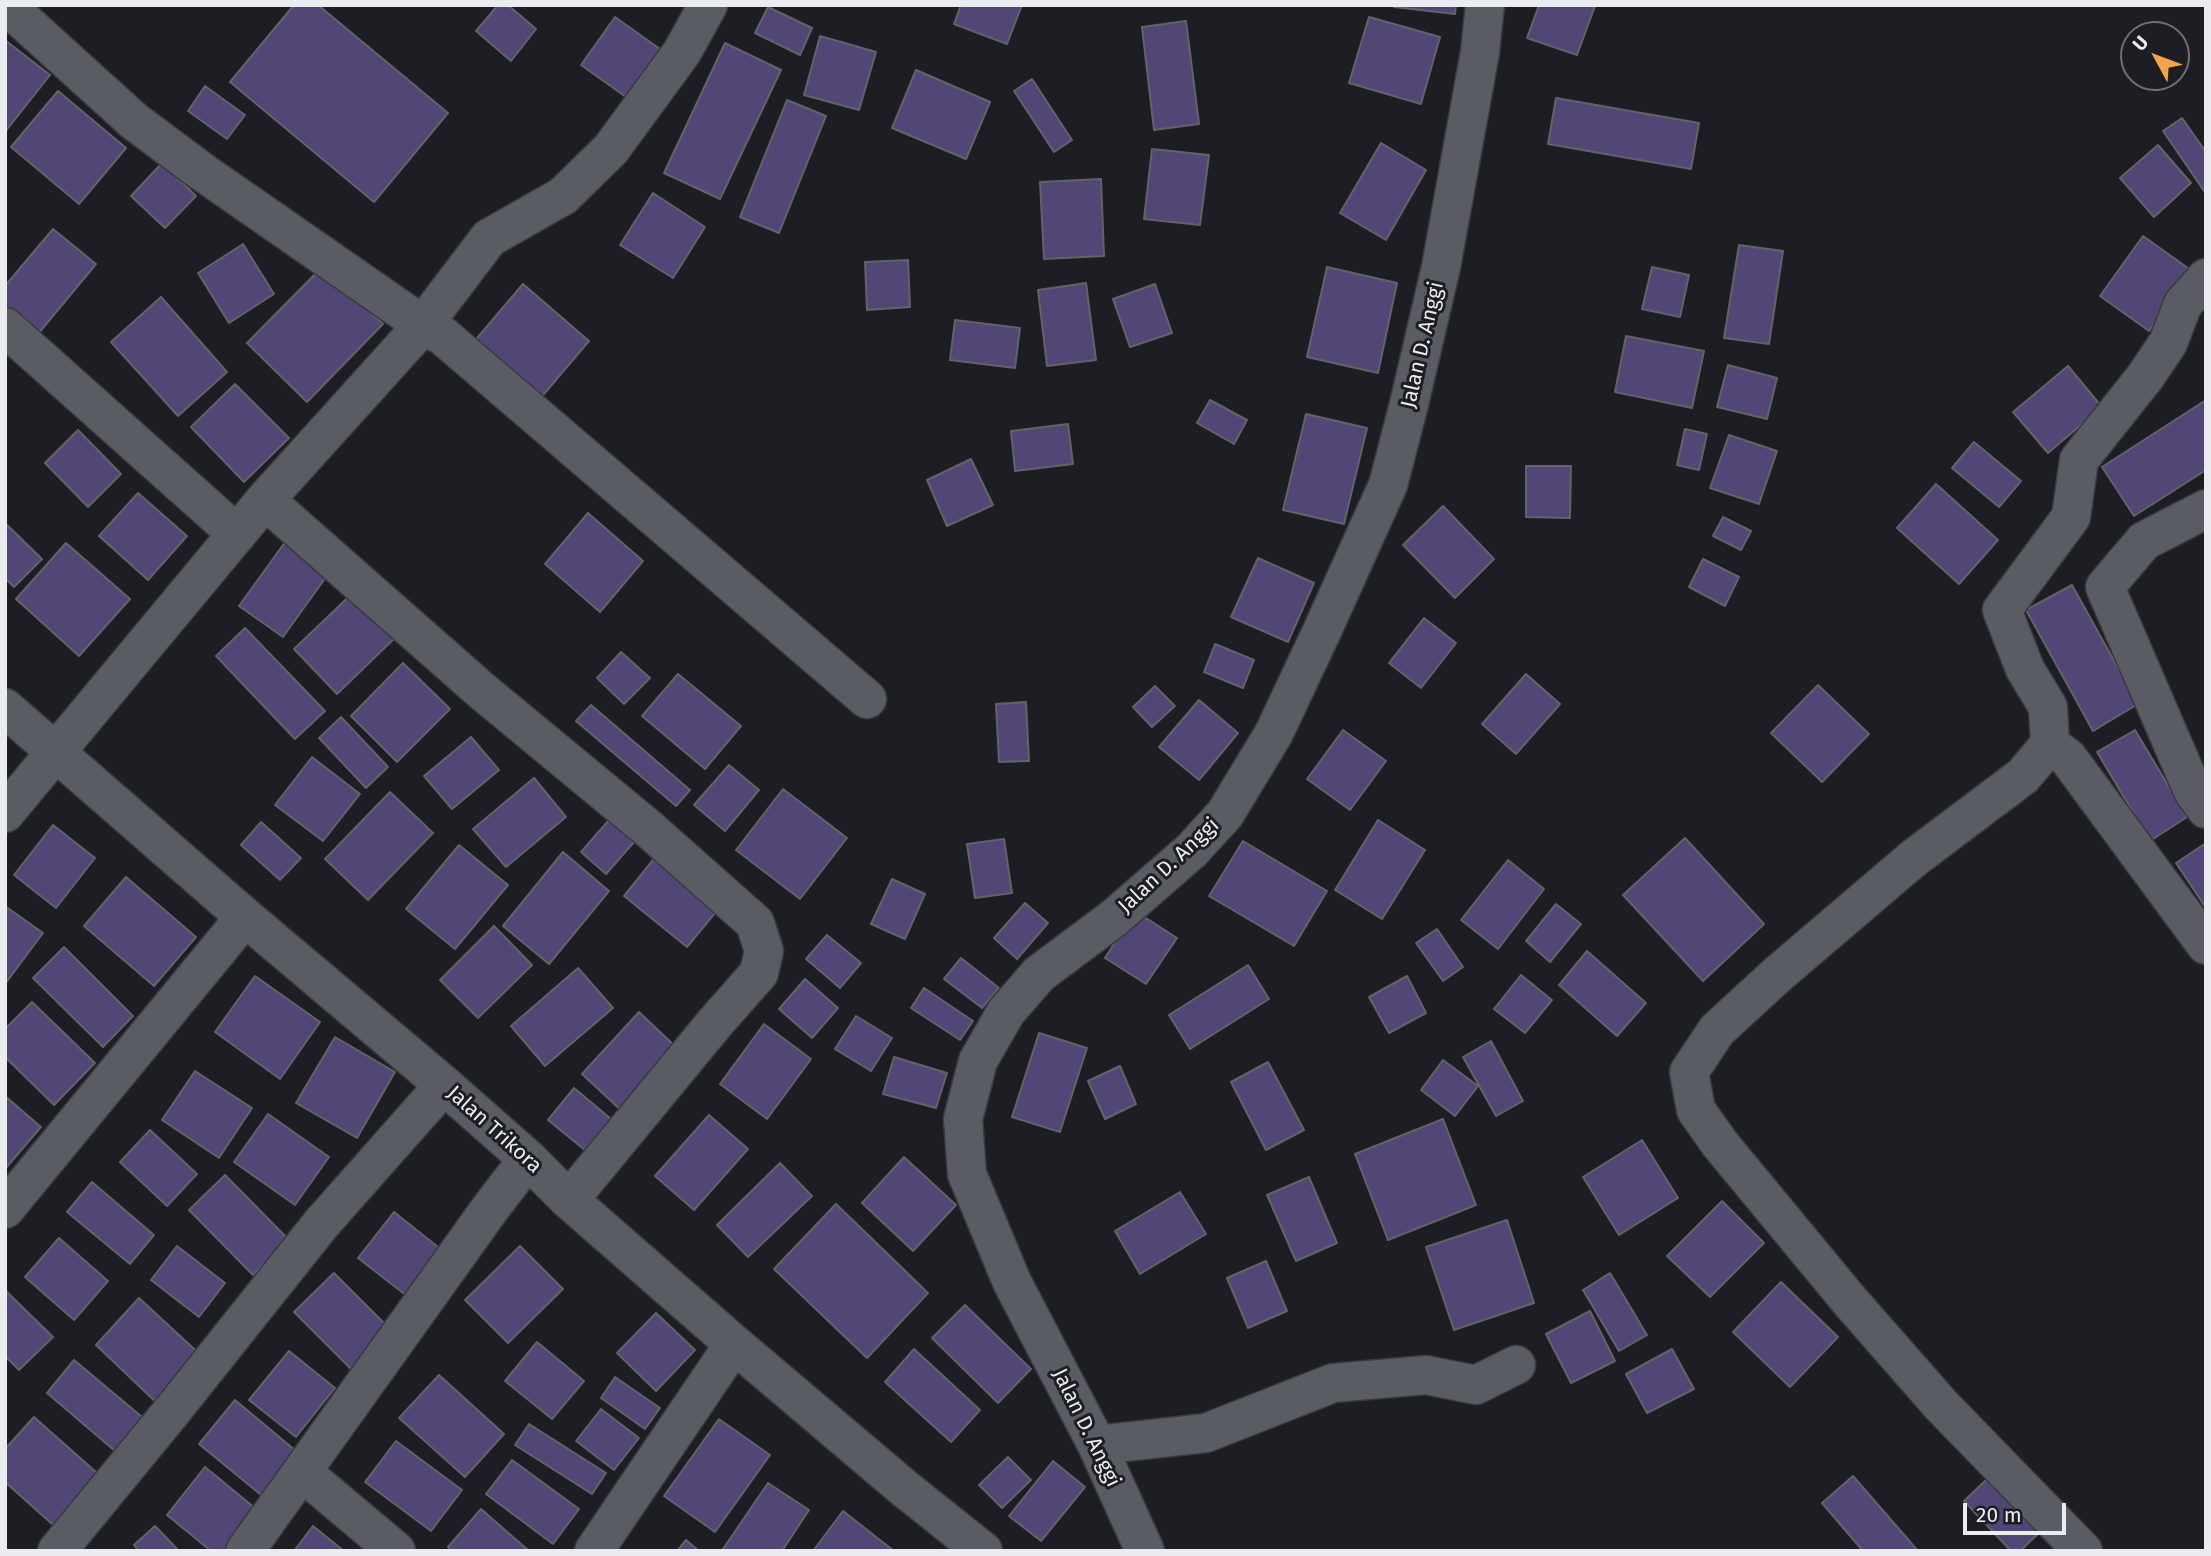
<!DOCTYPE html>
<style>
body{margin:0}
#map{position:relative;width:2211px;height:1556px;overflow:hidden;background:#1c1e23;font-family:"Fira Sans",sans-serif}
canvas{display:block}
.frame{position:absolute;inset:0;border:7px solid #ebecf0;pointer-events:none}
.north{position:absolute;left:2120px;top:21px;width:70px;height:70px;box-sizing:border-box;background:#1c1e23;border:2px solid #6f7075;border-radius:50%;rotate:311deg;font-size:19px;font-weight:700;line-height:28px;text-align:center;color:#ebecf0}
.north::after{content:'';display:block;margin:auto;width:24px;height:32px;background:#f7a148;clip-path:polygon(50% 0,100% 100%,50% 72%,0 100%)}
.scale{position:absolute;left:1963px;top:1503px;width:103px;height:32px;box-sizing:border-box;border:4px solid #ebecf0;border-top:0;padding-left:9px;font-size:21px;line-height:24px;white-space:nowrap;color:#ebecf0;-webkit-text-stroke:5px #1c1e23;paint-order:stroke}
</style>
<div id="map">
<canvas width="2211" height="1556"></canvas>
<div class="frame"></div>
<div class="north">U</div>
<div class="scale">20 m</div>
</div>
<script>
const g = document.querySelector('canvas').getContext('2d');
g.lineJoin = 'round';
function paint(path, color) {
  g.fillStyle = color;
  g.fill(path, 'evenodd');
}
function poly(rows) {
  const path = new Path2D();
  for (const r of rows) {
    path.moveTo(r[0], r[1]);
    for (let i = 2; i < r.length; i += 2) path.lineTo(r[i], r[i + 1]);
  }
  return path;
}
function stroke(path, color, width, dash) {
  g.strokeStyle = color;
  g.lineWidth = width;
  g.lineCap = dash ? 'butt' : 'round';
  g.setLineDash(dash || []);
  g.stroke(path);
}
function label(font, color, halo, rows, align = 'center') {
  g.font = font + ' "Fira Sans",sans-serif';
  g.lineWidth = 6;
  g.setLineDash([]);
  g.textBaseline = 'middle';
  g.strokeStyle = halo;
  g.fillStyle = color;
  for (const [text, x, y, turn = 0] of rows) {
    g.save();
    g.translate(x, y);
    g.rotate((+turn || 0) * Math.PI / 180);
    g.textAlign = isNaN(turn) ? turn : align;
    if (halo) g.strokeText(text, 0, 0);
    g.fillText(text, 0, 0);
    g.restore();
  }
}
const building = poly([
 [294,5,318,5,448,113,374,202,230,82,294,5],
 [498,5,508,5,536,29,511,61,476,31,498,5],
 [961,5,1022,5,1007,44,954,24,961,5],
 [1395,5,1456,5,1455,14,1394,7,1395,5],
 [1539,5,1595,6,1577,55,1527,38,1539,5],
 [768,7,812,28,800,55,755,33,768,7],
 [615,17,667,54,633,102,581,65,615,17],
 [1369,17,1440,37,1421,104,1349,83,1369,17],
 [1186,21,1199,124,1154,130,1142,27,1186,21],
 [820,36,876,52,859,110,804,95,820,36],
 [5,40,50,75,5,132,5,40],
 [725,43,781,70,720,199,664,173,725,43],
 [916,70,990,102,966,159,892,128,916,70],
 [1032,79,1072,140,1054,152,1014,91,1032,79],
 [205,86,245,115,227,139,188,111,205,86],
 [58,91,126,148,79,204,11,147,58,91],
 [1556,98,1699,123,1691,169,1548,144,1556,98],
 [787,100,826,116,779,233,740,217,787,100],
 [2182,118,2206,152,2206,189,2204,191,2163,131,2182,118],
 [1381,143,1426,170,1386,240,1340,213,1381,143],
 [2158,145,2191,183,2154,217,2120,178,2158,145],
 [1152,149,1209,155,1200,225,1144,219,1152,149],
 [162,163,196,196,165,228,131,196,162,163],
 [1101,179,1104,256,1044,259,1040,182,1101,179],
 [653,193,705,227,673,278,620,245,653,193],
 [53,229,96,264,33,340,5,316,5,286,53,229],
 [2143,236,2192,271,2149,331,2100,296,2143,236],
 [243,244,274,294,229,323,198,273,243,244],
 [1739,245,1783,251,1769,344,1724,338,1739,245],
 [908,260,910,307,867,310,865,262,908,260],
 [324,265,383,324,307,402,247,343,324,265],
 [1327,267,1397,283,1378,373,1307,357,1327,267],
 [1652,267,1689,275,1680,317,1642,309,1652,267],
 [1086,283,1096,360,1047,366,1038,290,1086,283],
 [523,284,589,341,538,401,472,344,523,284],
 [1155,284,1172,333,1130,347,1113,299,1155,284],
 [161,297,227,372,178,416,111,342,161,297],
 [955,320,1020,328,1015,368,950,360,955,320],
 [1626,336,1704,351,1692,408,1615,392,1626,336],
 [1728,365,1777,378,1767,419,1717,407,1728,365],
 [2068,366,2102,407,2048,453,2013,412,2068,366],
 [235,384,289,438,244,482,191,427,235,384],
 [1210,400,1247,420,1234,444,1197,423,1210,400],
 [2206,400,2206,470,2134,516,2102,467,2206,400],
 [1306,414,1367,428,1344,524,1283,510,1306,414],
 [1068,424,1073,464,1015,471,1011,431,1068,424],
 [1685,429,1707,434,1699,470,1677,465,1685,429],
 [78,430,121,474,88,507,45,463,78,430],
 [1729,435,1777,451,1759,504,1710,488,1729,435],
 [1974,442,2021,481,1999,507,1952,468,1974,442],
 [971,459,993,505,947,526,927,480,971,459],
 [1526,466,1571,466,1570,518,1526,517,1526,466],
 [1936,484,1998,540,1959,584,1897,528,1936,484],
 [138,493,187,536,148,580,99,536,138,493],
 [1443,506,1494,559,1455,598,1403,545,1443,506],
 [588,513,643,561,600,612,545,564,588,513],
 [1723,517,1751,531,1741,550,1713,536,1723,517],
 [5,523,42,559,14,587,5,578,5,523],
 [288,538,331,570,283,637,239,606,288,538],
 [66,543,130,599,79,656,16,599,66,543],
 [1258,558,1314,583,1288,642,1231,617,1258,558],
 [1703,559,1739,577,1725,606,1689,587,1703,559],
 [2072,585,2138,704,2093,731,2026,610,2072,585],
 [359,587,402,631,337,694,294,649,359,587],
 [1424,618,1456,643,1421,688,1389,663,1424,618],
 [245,628,325,711,295,739,216,656,245,628],
 [1215,644,1254,660,1243,688,1204,672,1215,644],
 [621,652,650,678,624,704,597,678,621,652],
 [403,663,450,709,397,762,351,716,403,663],
 [678,674,741,726,705,769,642,716,678,674],
 [1526,674,1560,704,1516,754,1482,724,1526,674],
 [1818,685,1869,734,1822,782,1771,733,1818,685],
 [1155,686,1175,706,1152,727,1133,707,1155,686],
 [1199,700,1238,733,1199,780,1159,747,1199,700],
 [1026,702,1029,761,999,762,996,704,1026,702],
 [591,705,690,790,676,806,576,721,591,705],
 [341,717,388,767,366,788,319,738,341,717],
 [1343,730,1386,761,1350,810,1307,779,1343,730],
 [2135,730,2187,817,2150,841,2097,752,2135,730],
 [471,737,499,770,452,809,424,776,471,737],
 [312,757,360,794,323,841,275,805,312,757],
 [729,765,759,790,725,831,694,805,729,765],
 [534,778,566,817,506,867,473,829,534,778],
 [783,789,847,838,800,899,736,850,783,789],
 [390,792,433,833,368,900,325,859,390,792],
 [609,820,634,842,606,874,581,852,609,820],
 [1378,820,1425,850,1382,919,1335,890,1378,820],
 [261,822,301,858,280,880,241,845,261,822],
 [53,825,95,858,56,908,14,875,53,825],
 [1685,838,1764,924,1703,981,1623,895,1685,838],
 [1004,839,1012,893,975,898,967,844,1004,839],
 [1243,841,1327,891,1294,946,1209,896,1243,841],
 [2206,843,2206,908,2176,863,2206,843],
 [459,845,508,885,455,949,406,909,459,845],
 [661,850,724,902,687,947,624,896,661,850],
 [563,852,609,891,549,964,503,926,563,852],
 [1508,860,1544,889,1498,949,1461,920,1508,860],
 [126,877,196,937,154,986,84,926,126,877],
 [892,879,925,894,905,939,871,924,892,879],
 [1025,903,1048,923,1017,959,994,938,1025,903],
 [1556,904,1581,924,1550,962,1526,941,1556,904],
 [5,906,43,933,5,984,5,906],
 [1135,911,1177,938,1146,984,1105,958,1135,911],
 [494,926,532,965,478,1018,440,980,494,926],
 [1437,929,1463,967,1443,981,1416,943,1437,929],
 [827,935,861,963,840,988,806,959,827,935],
 [64,947,133,1016,103,1047,33,978,64,947],
 [1587,951,1646,1003,1617,1036,1559,985,1587,951],
 [961,958,999,988,982,1008,944,979,961,958],
 [1248,965,1269,999,1190,1049,1169,1015,1248,965],
 [578,968,613,1008,545,1066,511,1026,578,968],
 [1521,975,1552,1000,1525,1033,1494,1009,1521,975],
 [255,976,320,1022,280,1079,215,1032,255,976],
 [1407,976,1426,1013,1389,1033,1369,997,1407,976],
 [805,979,838,1008,812,1038,779,1009,805,979],
 [924,988,973,1021,960,1040,911,1008,924,988],
 [32,1002,95,1063,54,1105,5,1057,5,1029,32,1002],
 [639,1012,681,1052,624,1113,582,1074,639,1012],
 [856,1016,892,1038,871,1071,835,1049,856,1016],
 [764,1024,811,1059,767,1119,720,1084,764,1024],
 [1039,1033,1087,1048,1060,1132,1012,1117,1039,1033],
 [335,1037,395,1072,357,1138,296,1103,335,1037],
 [1491,1041,1523,1101,1496,1116,1463,1057,1491,1041],
 [894,1057,947,1073,936,1108,883,1094,894,1057],
 [1443,1060,1478,1086,1455,1116,1421,1090,1443,1060],
 [1268,1062,1304,1130,1266,1150,1231,1082,1268,1062],
 [1120,1066,1136,1104,1105,1119,1088,1081,1120,1066],
 [195,1071,252,1108,219,1158,162,1120,195,1071],
 [574,1088,617,1124,591,1155,548,1120,574,1088],
 [5,1096,41,1127,5,1169,5,1096],
 [268,1114,329,1157,295,1205,234,1162,268,1114],
 [709,1115,748,1149,694,1210,655,1176,709,1115],
 [1443,1119,1476,1205,1388,1240,1355,1154,1443,1119],
 [150,1130,197,1174,167,1206,120,1162,150,1130],
 [1642,1140,1678,1198,1619,1235,1583,1177,1642,1140],
 [904,1157,956,1205,913,1251,862,1203,904,1157],
 [780,1163,812,1196,748,1257,717,1225,780,1163],
 [225,1175,289,1240,253,1275,189,1210,225,1175],
 [1309,1177,1337,1243,1296,1261,1267,1195,1309,1177],
 [92,1182,154,1235,130,1264,67,1212,92,1182],
 [1180,1192,1206,1234,1140,1274,1115,1231,1180,1192],
 [1722,1201,1764,1243,1710,1297,1667,1256,1722,1201],
 [836,1204,928,1293,867,1358,774,1269,836,1204],
 [394,1212,443,1251,407,1296,358,1258,394,1212],
 [1507,1220,1534,1303,1454,1330,1426,1247,1507,1220],
 [59,1238,108,1281,74,1320,25,1277,59,1238],
 [177,1246,225,1283,199,1317,151,1280,177,1246],
 [520,1246,563,1289,508,1343,465,1300,520,1246],
 [1266,1261,1287,1311,1248,1328,1227,1278,1266,1261],
 [334,1273,392,1331,352,1370,294,1312,334,1273],
 [1610,1273,1647,1335,1619,1351,1583,1290,1610,1273],
 [1781,1282,1838,1337,1790,1387,1733,1332,1781,1282],
 [5,1290,53,1337,19,1370,5,1356,5,1290],
 [139,1298,206,1360,162,1408,96,1345,139,1298],
 [965,1305,1031,1369,998,1403,932,1338,965,1305],
 [1590,1311,1615,1361,1571,1383,1546,1334,1590,1311],
 [656,1313,695,1350,656,1391,617,1353,656,1313],
 [537,1342,584,1381,552,1419,505,1381,537,1342],
 [914,1349,980,1410,951,1442,885,1382,914,1349],
 [1672,1349,1694,1389,1647,1413,1626,1374,1672,1349],
 [289,1351,335,1388,296,1437,249,1400,289,1351],
 [74,1360,142,1417,115,1451,47,1393,74,1360],
 [439,1375,504,1434,465,1477,399,1418,439,1375],
 [615,1377,660,1408,645,1429,601,1398,615,1377],
 [235,1400,302,1456,266,1499,199,1444,235,1400],
 [601,1409,639,1438,614,1470,576,1441,601,1409],
 [34,1417,106,1481,61,1532,5,1482,5,1449,34,1417],
 [719,1419,770,1455,715,1532,664,1496,719,1419],
 [529,1424,606,1473,592,1494,515,1445,529,1424],
 [396,1441,462,1490,431,1531,365,1482,396,1441],
 [1008,1457,1031,1480,1002,1508,979,1485,1008,1457],
 [512,1460,579,1509,553,1544,486,1494,512,1460],
 [1053,1461,1085,1487,1041,1541,1009,1516,1053,1461],
 [205,1467,261,1513,230,1551,211,1551,167,1515,205,1467],
 [1853,1476,1918,1551,1863,1551,1822,1503,1853,1476],
 [1987,1479,2039,1533,2020,1551,2011,1551,1964,1501,1987,1479],
 [768,1483,809,1510,782,1551,726,1551,723,1549,768,1483],
 [481,1509,529,1551,452,1551,448,1547,481,1509],
 [843,1511,894,1551,813,1551,843,1511],
 [155,1526,179,1551,139,1551,134,1545,155,1526],
 [313,1526,344,1551,294,1551,313,1526],
 [686,1540,699,1551,677,1551,686,1540]
]);
const minor = poly([
 [6,5,134,121,201,171,423,325,443,336,867,699],
 [5,327,237,534],
 [265,500,482,691,649,829,755,923,764,951,759,973,714,1024,569,1200],
 [2206,509,2144,541,2105,587,2193,791,2206,809],
 [5,708,245,917,444,1085,528,1159,569,1200,734,1344,904,1488,983,1551],
 [2050,744,2068,758,2206,945],
 [5,813,265,500,423,325,489,238,563,196,611,149,682,52,708,5],
 [5,1209,245,917],
 [1097,1445,1206,1433,1333,1383,1426,1375,1476,1385,1516,1365],
 [302,1472,396,1551],
 [57,1551,172,1411,321,1224,444,1085],
 [245,1551,489,1210,528,1159],
 [594,1551,734,1344],
 [1145,1551,1097,1445,1012,1282,967,1174,963,1119,978,1061,1006,1012,1039,974,1114,918,1191,851,1225,814,1274,733,1322,631,1388,485,1409,404,1441,267,1480,52,1485,5],
 [2083,1551,1941,1405,1849,1300,1720,1144,1696,1110,1689,1072,1717,1030,1778,974,1914,858,2023,776,2050,744,2048,707,2025,669,2002,610,2071,517,2079,460,2145,377,2168,343,2183,304,2206,278]
]);
const streetNames = [
 ["Jalan D. Anggi",1423,345,-77],
 ["Jalan D. Anggi",1169,866,-43],
 ["Jalan Trikora",494,1130,42],
 ["Jalan D. Anggi",1086,1428,64]
];
paint(building, '#524676');
stroke(building, '#646269', 2);
stroke(minor, '#393a3e', 41);
stroke(minor, '#5a5c63', 38);
label('21px', '#ebecf0', '#1c1e23', streetNames);
</script>
